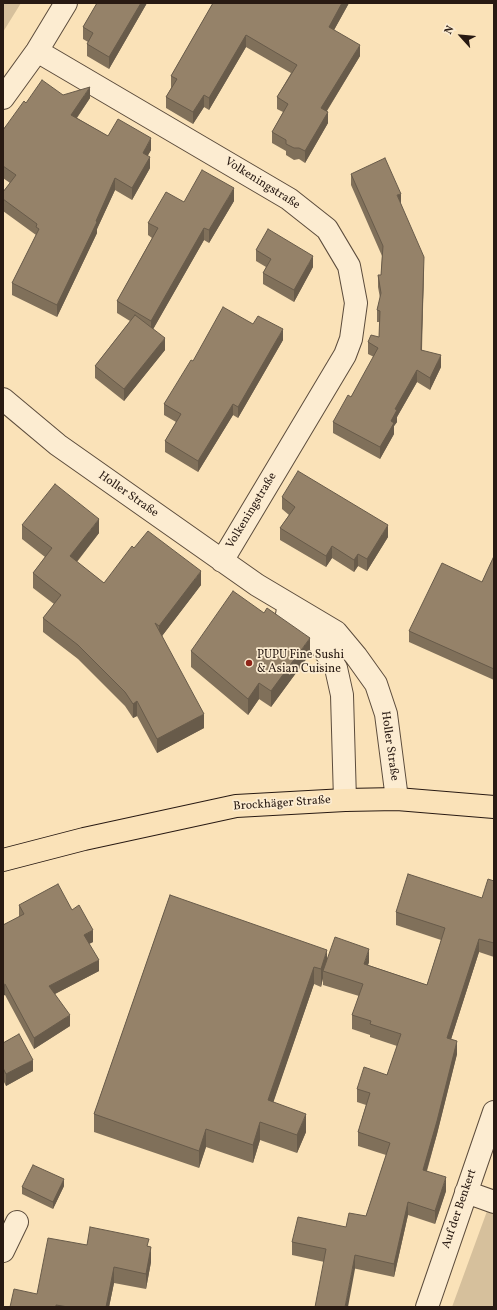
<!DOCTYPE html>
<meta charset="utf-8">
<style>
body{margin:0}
#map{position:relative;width:497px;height:1310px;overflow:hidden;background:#fae2b8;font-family:Vollkorn,serif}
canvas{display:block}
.frame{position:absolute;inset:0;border:4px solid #281a13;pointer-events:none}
.north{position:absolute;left:441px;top:16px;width:40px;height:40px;-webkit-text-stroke:3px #fcecd1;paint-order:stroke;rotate:297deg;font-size:11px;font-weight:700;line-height:16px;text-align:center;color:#281a13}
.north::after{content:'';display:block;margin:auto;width:14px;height:18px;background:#281a13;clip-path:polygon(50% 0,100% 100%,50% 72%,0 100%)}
</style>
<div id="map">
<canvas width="497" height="1310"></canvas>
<div class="frame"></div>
<div class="north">N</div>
</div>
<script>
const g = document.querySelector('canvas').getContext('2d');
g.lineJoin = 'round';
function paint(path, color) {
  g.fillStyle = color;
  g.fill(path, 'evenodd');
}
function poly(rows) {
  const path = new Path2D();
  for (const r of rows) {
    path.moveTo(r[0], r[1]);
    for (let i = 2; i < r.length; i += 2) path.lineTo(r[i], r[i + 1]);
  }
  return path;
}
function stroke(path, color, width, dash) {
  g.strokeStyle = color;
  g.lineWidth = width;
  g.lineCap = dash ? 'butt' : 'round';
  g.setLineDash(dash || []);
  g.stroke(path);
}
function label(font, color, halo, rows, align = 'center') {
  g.font = font + ' Vollkorn,serif';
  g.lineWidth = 3.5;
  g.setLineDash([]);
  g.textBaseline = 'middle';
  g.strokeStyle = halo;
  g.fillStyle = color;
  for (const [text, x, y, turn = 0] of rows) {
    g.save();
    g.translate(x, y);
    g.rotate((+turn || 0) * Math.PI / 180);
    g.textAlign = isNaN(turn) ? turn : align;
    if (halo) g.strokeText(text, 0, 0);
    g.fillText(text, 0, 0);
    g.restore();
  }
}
const green = poly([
 [3,3,21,3,3,32],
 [494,1192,494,1307,452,1307]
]);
const minor = poly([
 [37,51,289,199,327,229,349,266,356,303,351,339,345,355,222,561],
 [3,98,37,51,66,3],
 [3,399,58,445,257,585,336,632,356,656,376,684,386,714,397,799],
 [287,614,320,644,336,668,342,695,345,800],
 [466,1192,494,1202],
 [3,1251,17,1222],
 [427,1307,494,1112]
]);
const major = poly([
 [3,860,84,839,236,806,345,800,397,799,494,807]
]);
const wall = poly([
 [97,3,147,3,109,69,87,56,87,44,88,42,83,39,83,27],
 [213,3,349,3,334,30,360,56,327,111,328,123,305,163,299,159,294,160,286,155,286,151,272,143,272,132,283,112,277,109,277,97,291,73,246,47,209,110,204,107,193,124,166,108,166,97,171,88,171,76],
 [63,95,90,98,77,118,108,136,151,150,148,155,150,168,132,200,115,190,97,229,97,233,57,317,12,295,12,283,36,235,3,211,3,192,10,183,3,178,3,130,26,103],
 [351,174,401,204,424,269,422,350,441,367,430,390,417,382,397,417,397,422,394,426,394,434,380,459,333,433,333,422,351,397,374,357,368,354,368,342,379,337,380,322,377,322,377,310,380,298,378,287,378,275,381,275,382,256,351,185],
 [234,201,209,243,204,240,153,329,165,350,124,401,95,378,95,366,130,321,117,313,117,301,152,238,148,235,148,223,184,202],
 [256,250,313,267,294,302,263,284,263,273,266,267,256,261],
 [253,324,283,340,238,418,233,415,198,472,165,452,165,441,176,422,164,415,164,404,193,361],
 [282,497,388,537,367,571,358,566,354,572,332,558,326,567,280,540,280,528,289,515,282,509],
 [22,525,99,533,77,562,104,583,134,548,201,585,162,636,204,728,157,753,137,716,133,718,125,706,78,659,43,632,43,618,54,604,33,588,33,573,45,557,22,539],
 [494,556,494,680,409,642,409,631,482,582],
 [191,651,310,654,271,707,259,699,248,715,191,667],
 [494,881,494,957,479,952,451,1039,457,1054,437,1134,427,1171,446,1191,435,1224,408,1215,394,1277,292,1255,292,1242,346,1227,366,1216,386,1155,358,1146,358,1132,366,1105,357,1102,357,1089,387,1075,397,1046,370,1037,370,1035,352,1029,352,1015,359,996,323,985,323,978,321,987,314,984,273,1102,306,1132,297,1153,260,1140,253,1163,206,1147,199,1168,94,1132,94,1114,170,895,327,961,369,962,368,965,427,985,441,940,396,925,396,912,482,898],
 [19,905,72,910,93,942,89,944,99,971,55,994,70,1026,34,1049,5,995,3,925,19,917],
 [3,1043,33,1071,6,1086,3,1080],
 [64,1186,53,1209,22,1194,22,1187],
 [87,1245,149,1246,151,1262,146,1289,114,1283,109,1307,10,1307,37,1294]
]);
const shadedWall = poly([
 [141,3,147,3,109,69,109,57],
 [342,3,349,3,329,39,329,27],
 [246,35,246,47,209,110,209,98],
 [360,45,360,56,321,120,321,108],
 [90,87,90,98,71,126,71,115],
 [204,95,204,107,193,124,193,112],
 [328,112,328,123,305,163,305,151],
 [151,138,151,150,143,164,143,153],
 [150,157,150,168,132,200,132,188],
 [115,178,115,190,97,229,97,233,57,317,57,305],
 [234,188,234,201,209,243,209,230],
 [401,194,401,205,397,195],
 [204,228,204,240,151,333,151,321],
 [313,256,313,267,294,302,294,290],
 [424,257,424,269,421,361,421,350],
 [283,329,283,340,238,418,238,407],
 [165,338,165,350,124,401,124,389],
 [441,355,441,367,430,390,430,378],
 [417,370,417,382,397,417,397,422,394,426,394,434,380,459,380,447,395,409],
 [233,404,233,415,198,472,198,461],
 [99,519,99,533,70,570,70,556],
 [388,525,388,537,367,571,367,559],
 [332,546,332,558,326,567,326,556],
 [358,554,358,566,354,572,354,560],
 [201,571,201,585,159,640,159,626],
 [310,638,310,654,271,707,271,691],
 [259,683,259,699,248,715,248,699],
 [137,701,137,716,133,718,133,704],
 [204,714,204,728,157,753,157,739],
 [93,930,93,942,84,946,84,935],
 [479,939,479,952,447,1052,447,1038],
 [369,949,369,962,364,977,364,964],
 [327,950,327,967,323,971,323,978,321,987,321,969],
 [99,960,99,971,49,997,49,986],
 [314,967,314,984,268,1118,268,1100],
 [5,984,5,995,3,996,3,985],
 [70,1015,70,1026,34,1049,34,1038],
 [457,1041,457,1054,437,1134,423,1183,423,1170],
 [33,1060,33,1071,6,1086,6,1074],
 [306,1114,306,1132,297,1153,297,1135],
 [260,1122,260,1140,253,1163,253,1145],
 [206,1129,206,1147,199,1168,199,1151],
 [446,1177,446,1191,435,1224,435,1211],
 [64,1179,64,1186,53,1209,53,1202],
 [408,1202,408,1215,394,1277,394,1264],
 [151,1247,151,1262,146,1289,146,1274],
 [355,1255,355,1269,348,1307,345,1307],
 [114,1267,114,1283,109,1307,106,1307]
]);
const building = poly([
 [97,3,141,3,109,57,87,44,93,33,83,27,97,3],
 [213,3,342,3,329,27,360,45,321,108,328,112,305,151,299,148,294,148,286,144,286,140,272,132,288,104,277,97,297,65,246,35,209,98,204,95,193,112,166,97,177,79,171,76,213,3],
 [42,80,63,95,90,87,71,115,108,136,118,119,151,138,143,153,150,157,132,188,115,178,96,221,97,222,57,305,12,283,39,229,36,227,37,224,3,199,3,192,16,175,3,166,3,130,24,101,26,103,42,80],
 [385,158,401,194,397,195,424,257,421,350,441,355,430,378,417,370,395,409,397,410,391,421,394,423,380,447,333,422,348,395,351,397,378,348,368,342,371,335,379,337,380,311,377,310,381,293,378,275,381,275,383,246,351,174,385,158],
 [202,170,234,188,209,230,204,228,151,321,117,301,158,228,148,223,166,192,184,202,202,170],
 [268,229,313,256,294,290,263,273,271,259,256,250,268,229],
 [223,307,253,324,258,316,283,329,238,407,233,404,198,461,165,441,181,414,164,404,191,360,193,361,223,307],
 [135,315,165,338,124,389,95,366,135,315],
 [298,471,388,525,367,559,358,554,354,560,332,546,326,556,280,528,295,507,282,497,298,471],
 [55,484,99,519,70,556,104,583,132,546,134,548,148,531,201,571,159,626,155,623,204,714,157,739,137,701,133,704,125,692,78,645,43,618,61,595,33,573,52,548,22,525,55,484],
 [494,556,494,669,409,631,442,563,482,582,494,556],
 [233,591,264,613,267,608,310,638,271,691,259,683,248,699,191,651,233,591],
 [408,874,482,898,488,879,494,881,494,943,479,939,447,1038,457,1041,437,1121,423,1170,446,1177,435,1211,408,1202,394,1264,355,1255,345,1307,315,1307,326,1249,292,1242,298,1217,346,1227,349,1213,366,1216,390,1143,358,1132,370,1093,357,1089,364,1067,387,1075,401,1034,370,1024,371,1021,352,1015,363,984,323,971,335,937,369,949,364,964,427,985,445,928,396,912,408,874],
 [58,884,72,910,79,905,93,930,84,935,99,960,49,986,70,1015,34,1038,5,984,3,985,3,925,24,914,19,905,58,884],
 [170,895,327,950,321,969,314,967,268,1100,306,1114,297,1135,260,1122,253,1145,206,1129,199,1151,94,1114,170,895],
 [19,1034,33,1060,6,1074,3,1068,3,1043,19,1034],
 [33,1165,64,1179,53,1202,22,1187,33,1165],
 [90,1227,149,1239,147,1246,151,1247,146,1274,114,1267,106,1307,68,1307,56,1305,56,1307,10,1307,14,1289,37,1294,48,1238,87,1245,90,1227]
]);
const markers = [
 [249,663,4,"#8f2418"]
];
const streetNames = [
 ["Volkeningstraße",262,184,32],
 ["Holler Straße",128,495,35],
 ["Volkeningstraße",252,511,-59],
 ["Holler Straße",389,746,82],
 ["Brockhäger Straße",282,804,-4],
 ["Auf der Benkert",460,1209,-71]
];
const poiNames = [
 ["PUPU Fine Sushi",257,656],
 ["& Asian Cuisine",257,670]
];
paint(green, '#d6c09c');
stroke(minor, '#5c4c3c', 24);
stroke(major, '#281a13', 24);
stroke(minor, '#fcecd1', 22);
stroke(major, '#fae2b8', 22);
paint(wall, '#80705a');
paint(shadedWall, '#685b4a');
paint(building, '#958269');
stroke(building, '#685b4a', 1);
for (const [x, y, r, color] of markers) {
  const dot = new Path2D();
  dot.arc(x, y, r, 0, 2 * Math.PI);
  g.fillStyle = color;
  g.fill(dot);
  stroke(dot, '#fcecd1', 1.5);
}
label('12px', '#281a13', '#fcecd1', streetNames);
label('12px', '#281a13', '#fcecd1', poiNames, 'left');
</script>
